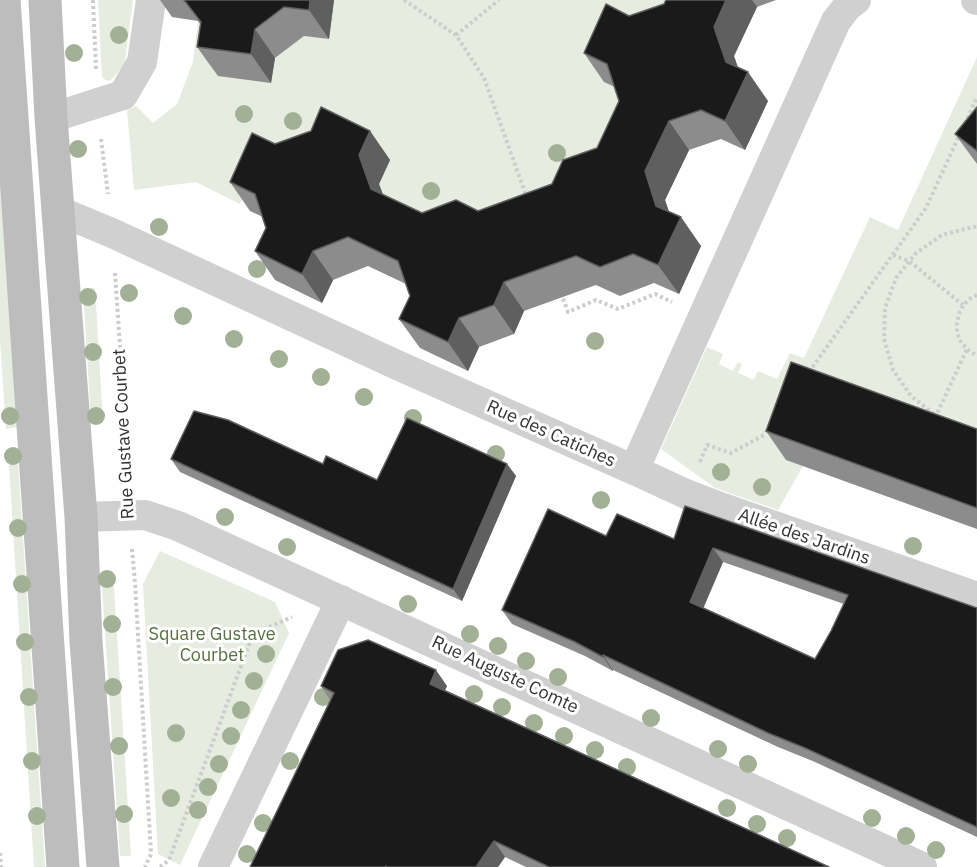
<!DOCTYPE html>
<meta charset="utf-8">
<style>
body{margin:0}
canvas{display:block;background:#fff}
</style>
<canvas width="977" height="867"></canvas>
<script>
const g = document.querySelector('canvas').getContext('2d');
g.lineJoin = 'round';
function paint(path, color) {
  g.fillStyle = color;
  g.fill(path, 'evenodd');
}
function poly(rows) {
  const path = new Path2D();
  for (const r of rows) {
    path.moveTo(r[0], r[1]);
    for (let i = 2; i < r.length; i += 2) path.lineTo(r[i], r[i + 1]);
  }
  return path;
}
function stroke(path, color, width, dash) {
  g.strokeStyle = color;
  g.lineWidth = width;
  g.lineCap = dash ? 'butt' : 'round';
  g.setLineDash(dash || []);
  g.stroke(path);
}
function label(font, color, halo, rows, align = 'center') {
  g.font = font + ' "IBM Plex Sans",sans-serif';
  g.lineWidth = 6;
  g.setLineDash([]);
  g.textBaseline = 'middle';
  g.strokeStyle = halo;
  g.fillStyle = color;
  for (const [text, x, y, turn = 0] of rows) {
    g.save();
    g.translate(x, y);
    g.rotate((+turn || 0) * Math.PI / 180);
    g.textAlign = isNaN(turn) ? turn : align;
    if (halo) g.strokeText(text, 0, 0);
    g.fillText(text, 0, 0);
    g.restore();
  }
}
const green = poly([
 [98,0,133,0,125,61,121,69,110,81,105,80,102,76],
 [334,0,700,0,627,93,572,213,392,218,379,184,263,157,240,204,196,182,134,190,127,110,136,106,153,123,177,104,193,62,198,21,221,51,271,83,275,58,304,36,329,39],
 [977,57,977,160,975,163,977,164,977,450,786,460,803,466,778,510,715,488,661,449,707,347,723,354,719,364,733,371,738,362,742,364,738,373,754,380,758,371,777,379,790,353,804,358,870,217,898,230],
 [0,183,17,427,6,429,0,341],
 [83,288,95,288,103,421,91,423],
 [17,448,45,867,34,867,8,449],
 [160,551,275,602,289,633,180,865,158,854,143,584],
 [113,571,131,856,120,856,101,572]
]);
const path = poly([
 [93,0,96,69],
 [404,0,456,35,484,78,527,198],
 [456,35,499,0],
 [965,124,977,97],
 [101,139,108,194],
 [893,255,909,261,963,305],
 [115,273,125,420,127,481],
 [561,293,568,312,596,300,618,309,655,294,672,302],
 [977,295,971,298,963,305,959,314,957,323,957,333,961,342,967,349,977,356],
 [809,372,926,208,959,136],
 [934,414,911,396,893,370,884,339,885,308,896,278,916,253,942,235,973,227,977,227],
 [935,418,967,349],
 [700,462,707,445,731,453,764,435,768,429],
 [132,549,135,583,151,854,145,867],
 [0,853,1,867],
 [160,867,169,860,253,634,292,617]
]);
const minor = poly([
 [976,0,977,0],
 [51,118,123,95,142,62,151,0],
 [59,211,112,233,397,365,634,470,836,21,847,7,856,0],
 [634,470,686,494,720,507,977,597],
 [81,517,145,515,178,526,922,867],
 [213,867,341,600]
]);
const secondary = poly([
 [4,0,63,867],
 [45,0,51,118,81,517,86,641,103,867]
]);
const trees = [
 [119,35],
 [74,53],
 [244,114],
 [293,121],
 [78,149],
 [557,153],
 [431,191],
 [159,227],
 [257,269],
 [129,293],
 [88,297],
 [183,316],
 [234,339],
 [595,341],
 [93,352],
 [279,359],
 [321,377],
 [364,397],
 [10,416],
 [96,416],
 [413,418],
 [496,454],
 [13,456],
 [721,472],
 [762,487],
 [601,500],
 [225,517],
 [18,528],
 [913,546],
 [287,547],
 [107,579],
 [22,584],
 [408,604],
 [112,624],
 [470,634],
 [25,642],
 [498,646],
 [266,654],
 [526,661],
 [558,677],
 [254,681],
 [113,687],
 [474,694],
 [29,697],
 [323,697],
 [502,707],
 [241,710],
 [651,718],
 [534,723],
 [176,733],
 [231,736],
 [564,736],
 [119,746],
 [718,749],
 [595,750],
 [32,761],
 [290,761],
 [219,764],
 [748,764],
 [627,767],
 [208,787],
 [171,798],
 [727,808],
 [198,810],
 [124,814],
 [37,816],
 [872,818],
 [263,823],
 [757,824],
 [906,836],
 [787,838],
 [936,850],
 [247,854]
];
const wall = poly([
 [160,0,334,0,329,39,304,36,275,58,271,83,218,76,197,47,200,24,198,21,172,17],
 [666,0,776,0,757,7,734,56,738,68,768,101,745,150,721,139,689,150,665,200,669,212,701,246,679,294,654,283,620,296,596,285,524,311,514,334,479,347,468,371,420,348,399,319,410,296,406,284,368,266,333,280,322,303,275,280,255,251,266,228,263,217,250,211,230,182,275,144,370,131,390,160,379,184,383,195,422,213,478,211,552,184,597,148,619,101,615,87,604,82,584,53,629,16,664,4],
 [977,107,977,164,955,134],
 [977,429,977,529,786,460,766,431],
 [171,459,323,464,377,480,507,464,516,476,462,601,180,472],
 [606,536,674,539,977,608,977,837,815,762,778,747,613,670,613,671,585,656,512,624,502,610],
 [723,562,844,604,831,631,815,659,703,608],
 [321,686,447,686,445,690,829,867,526,867,505,857,498,867,250,867,330,700]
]);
const shadedWall = poly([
 [310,0,334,0,329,39,309,10],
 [726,0,752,0,757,7,734,56,743,82,748,72,768,101,745,150,725,121,726,62,714,27],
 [255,29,275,58,271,83,251,54],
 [669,121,689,150,665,200,675,229,681,217,701,246,679,294,658,265,656,206,645,171],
 [370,131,390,160,379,184,392,218,371,189,359,155],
 [313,251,333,280,322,303,302,274],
 [504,282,524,311,514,334,494,305],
 [459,318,479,347,468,371,448,342],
 [507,464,516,476,462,601,453,589],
 [713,548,723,562,700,616,690,602],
 [603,655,613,670,613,671,603,657],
 [436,670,447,686,441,699,430,684],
 [494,841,505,857,498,867,476,867]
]);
const building = poly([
 [184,0,310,0,309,10,284,7,255,29,251,54,197,47,201,22,184,0],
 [666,0,726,0,714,27,726,62,748,72,725,121,701,110,669,121,645,171,656,206,681,217,658,265,633,254,600,267,576,256,504,282,494,305,459,318,448,342,399,319,410,296,398,261,348,237,313,251,302,274,255,251,266,228,255,194,230,182,252,133,275,144,311,131,321,107,370,131,359,155,371,189,422,213,456,200,478,211,552,184,563,160,597,148,619,101,607,64,584,53,606,4,629,16,664,4,666,0],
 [977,107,977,151,955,134,977,107],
 [791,362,977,429,977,508,766,431,791,362],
 [194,411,228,420,323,464,326,456,377,480,407,418,507,464,453,589,171,459,194,411],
 [685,506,977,608,977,827,805,748,768,733,603,655,603,657,575,642,502,610,548,509,606,536,617,514,674,539,685,506],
 [713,548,848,595,831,631,815,659,690,602,713,548],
 [368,640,436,670,430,684,829,867,549,867,494,841,476,867,387,867,386,866,385,867,250,867,334,693,321,686,338,650,368,640]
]);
const streetNames = [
 ["Rue Gustave Courbet",124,434,-93],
 ["Rue des Catiches",551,434,24],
 ["Allée des Jardins",804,537,19],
 ["Rue Auguste Comte",505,675,25]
];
const parkNames = [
 ["Square Gustave",212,635],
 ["Courbet",212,656]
];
paint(green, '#e6ecdf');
stroke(path, '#cdcdcd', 4, [3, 3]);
stroke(minor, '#d0d0d0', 30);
stroke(secondary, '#bdbdbd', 33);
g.fillStyle = '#a2b095';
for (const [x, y] of trees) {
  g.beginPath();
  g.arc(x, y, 9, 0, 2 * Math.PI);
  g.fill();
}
paint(wall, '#8c8c8c');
paint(shadedWall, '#5f5f5f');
paint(building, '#1a1a1a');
stroke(building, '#5f5f5f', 1.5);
label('18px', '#333', '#fff', streetNames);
label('18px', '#56703f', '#fff', parkNames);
</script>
